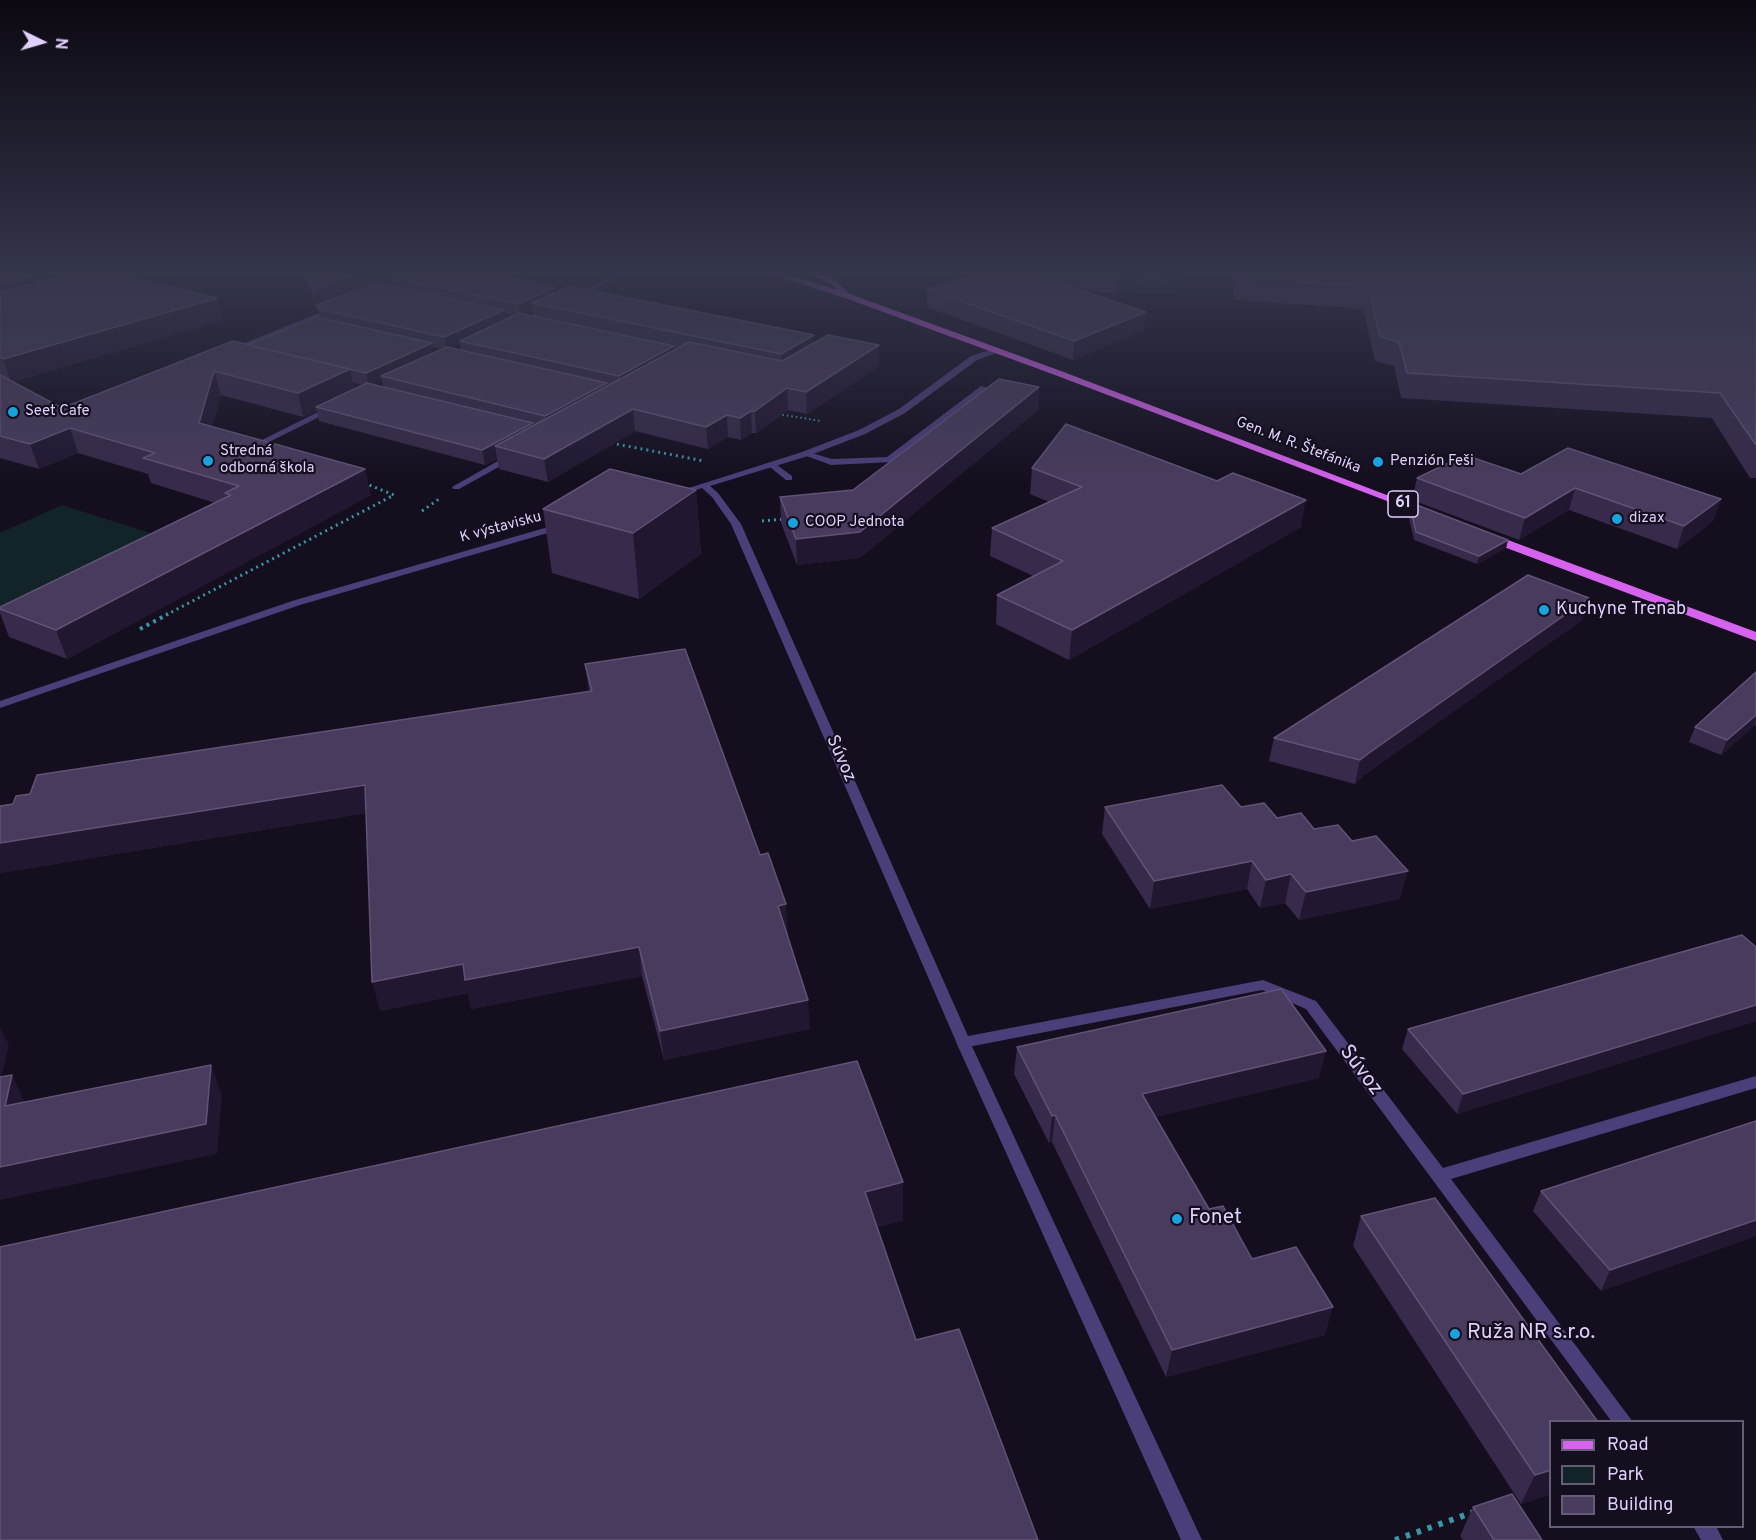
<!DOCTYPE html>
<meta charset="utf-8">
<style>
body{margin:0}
#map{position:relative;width:1756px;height:1540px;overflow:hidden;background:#140e1e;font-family:Overpass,sans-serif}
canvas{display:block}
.legend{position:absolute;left:1549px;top:1420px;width:195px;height:108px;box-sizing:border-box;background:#140e1e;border:2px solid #655c76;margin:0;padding:8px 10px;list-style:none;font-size:18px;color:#ded0fa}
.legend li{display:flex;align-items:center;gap:12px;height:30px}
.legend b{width:30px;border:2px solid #655c76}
.north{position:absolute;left:12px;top:12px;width:60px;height:60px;-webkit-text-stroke:4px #140e1e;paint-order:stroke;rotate:95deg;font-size:16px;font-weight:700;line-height:24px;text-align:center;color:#ded0fa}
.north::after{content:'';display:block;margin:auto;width:21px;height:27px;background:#ded0fa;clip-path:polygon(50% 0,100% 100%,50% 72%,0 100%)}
</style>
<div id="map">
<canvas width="1756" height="1540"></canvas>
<ul class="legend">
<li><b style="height:8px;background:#d663ee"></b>Road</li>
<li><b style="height:16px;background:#122427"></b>Park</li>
<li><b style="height:16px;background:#493b5d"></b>Building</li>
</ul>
<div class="north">N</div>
</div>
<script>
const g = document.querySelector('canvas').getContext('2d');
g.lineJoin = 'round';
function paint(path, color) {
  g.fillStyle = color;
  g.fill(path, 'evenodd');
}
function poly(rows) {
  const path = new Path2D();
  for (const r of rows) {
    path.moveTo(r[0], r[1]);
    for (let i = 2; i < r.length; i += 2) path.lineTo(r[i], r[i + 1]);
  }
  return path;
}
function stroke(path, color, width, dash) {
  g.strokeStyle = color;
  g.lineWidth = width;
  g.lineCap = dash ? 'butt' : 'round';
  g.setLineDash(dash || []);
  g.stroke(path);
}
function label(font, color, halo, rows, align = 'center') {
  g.font = font + ' Overpass,sans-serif';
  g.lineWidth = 4.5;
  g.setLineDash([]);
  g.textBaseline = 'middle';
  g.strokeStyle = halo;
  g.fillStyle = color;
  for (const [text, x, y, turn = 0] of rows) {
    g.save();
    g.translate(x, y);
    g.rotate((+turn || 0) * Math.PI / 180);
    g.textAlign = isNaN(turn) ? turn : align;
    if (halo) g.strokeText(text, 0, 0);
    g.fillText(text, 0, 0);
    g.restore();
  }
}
const green = poly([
 [1120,271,1177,271,1176,295,1124,292,1125,280],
 [62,505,179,542,21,622,0,614,0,533]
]);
const pathFar3 = poly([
 [1151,277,1163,282,1150,285,1137,281,1151,277],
 [778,414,821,421]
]);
const pathFar2 = poly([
 [611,443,704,461],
 [422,511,439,499],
 [762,521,785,519],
 [166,615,394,495,364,483]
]);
const pathFar1 = poly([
 [140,629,168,614]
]);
const path = poly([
 [1395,1540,1474,1512]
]);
const service = poly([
 [981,386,988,388,892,462,831,465,801,454,805,451,832,459,887,457,981,386],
 [773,462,792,476,792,480,786,480,770,467,770,463,773,462],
 [963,1036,968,1038,970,1042,1202,1540,1181,1540,956,1042,958,1038,963,1036]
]);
const minor = poly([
 [150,271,161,271,116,284,113,282,150,271],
 [624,271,632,271,578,297,573,296,624,271],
 [331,308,336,309,235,352,228,350,331,308],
 [996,348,999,348,999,352,977,360,905,413,865,434,808,456,710,486,718,493,741,524,968,1036,1263,980,1316,1001,1443,1168,1756,1076,1756,1088,1451,1179,1633,1422,1612,1422,1306,1009,1262,990,963,1048,958,1046,731,524,712,497,702,488,677,496,673,493,802,452,859,430,899,409,971,356,996,348],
 [328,407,335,409,261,446,254,444,328,407],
 [512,453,515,454,515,458,459,489,453,489,452,487,512,453],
 [562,523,565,524,565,528,300,605,0,708,0,701,292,601,562,523],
 [1693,1526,1716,1526,1723,1540,1701,1540,1693,1526]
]);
const primary = poly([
 [762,271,775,271,838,290,829,283,802,271,818,273,816,271,825,271,850,294,1061,371,1434,513,1432,515,1424,515,1055,375,848,299,762,271],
 [1489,533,1756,632,1756,641,1485,540,1485,534,1489,533]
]);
const wall = poly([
 [0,271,79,271,79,272,223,320,12,382,62,408,248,345,320,318,318,310,317,310,304,271,484,271,555,292,814,335,814,343,879,345,879,366,807,414,788,410,756,433,752,433,741,440,728,437,708,449,635,431,548,482,499,469,497,459,485,465,319,421,317,411,303,417,221,395,212,426,371,495,67,659,9,637,0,613,0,607,215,503,151,483,148,474,78,453,39,469,0,458],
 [391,281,392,286,383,284],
 [533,311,533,316,525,314],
 [505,313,515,316,506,320],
 [460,344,461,350,452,348],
 [432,347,441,349,433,353],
 [382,381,383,387,373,385],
 [353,383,363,385,355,389],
 [988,271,1120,271,1116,293,1084,291,1146,312,1144,330,1073,360,927,307,927,289],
 [1234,271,1756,271,1756,478,1750,478,1712,418,1401,398,1394,366,1375,361,1363,309,1234,300],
 [1039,387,1038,410,860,558,797,565,781,523,780,497,853,490],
 [1032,468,1301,527,1069,660,996,624,997,595,1033,576,990,556,992,528,1049,502,1030,494],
 [1521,474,1721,499,1713,521,1677,549,1569,510,1519,540,1412,500,1417,478],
 [696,490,701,554,639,599,552,573,543,509],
 [1409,502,1508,540,1506,548,1477,564,1414,540,1407,510],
 [1589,598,1582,620,1363,776,1355,784,1269,761,1274,738],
 [585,664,788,933,787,933,810,1029,664,1060,642,976,471,1009,468,993,380,1011,366,813,0,873,589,691],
 [1756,672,1756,726,1755,725,1721,755,1689,742,1695,727],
 [1105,807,1241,807,1314,829,1400,899,1299,920,1285,903,1260,908,1247,889,1150,909,1102,834],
 [1756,947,1756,1021,1457,1114,1402,1049,1408,1029],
 [1017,1047,1319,1078,1155,1117,1209,1209,1252,1259,1325,1335,1166,1377,1052,1142,1049,1143,1014,1074],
 [1756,1121,1756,1236,1601,1291,1533,1211,1541,1191],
 [1361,1216,1551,1422,1551,1494,1521,1504,1353,1246],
 [1473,1507,1542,1540,1463,1540,1460,1536]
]);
const shadedWall = poly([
 [54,271,79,271,83,286,0,308,0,285],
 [361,271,417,271,390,277,391,281,319,310,317,305,318,310,317,310,313,290],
 [1119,271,1120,271,1116,293,1118,275],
 [555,287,556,300,532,303,533,311,520,317,518,304],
 [218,298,223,320,11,382,3,359],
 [504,310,506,323,460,341,460,344,447,351,444,337],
 [1146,312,1144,330,1073,360,1074,341],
 [814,335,814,353,782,373,781,354],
 [432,343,434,357,381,376,382,381,369,387,366,373],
 [879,345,879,366,807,414,806,392],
 [674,346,676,360,621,390,619,376],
 [350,369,355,393,316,407,317,411,303,417,298,393],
 [214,371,221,395,206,447,199,423],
 [607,383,609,397,547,431,545,416],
 [1039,387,1038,410,860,558,797,565,796,539],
 [787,388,788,410,756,433,755,411],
 [633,409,635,431,548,482,544,459],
 [751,411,752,433,741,440,740,418],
 [727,415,728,437,708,449,706,427],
 [533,423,535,438,495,446,497,459,485,465,482,450],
 [70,428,78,453,39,469,30,444],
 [365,469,371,495,67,659,56,630],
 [1575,488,1569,510,1519,540,1525,518],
 [696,490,701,554,639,599,633,533],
 [1721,499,1713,521,1677,549,1684,526],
 [1306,500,1301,527,1069,660,1072,630],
 [1508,540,1506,548,1477,564,1479,556],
 [1589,598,1582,620,1363,776,1355,784,1360,760,1369,753],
 [1756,715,1755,725,1721,755,1727,740],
 [365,785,372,812,0,873,0,843],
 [1252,861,1247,889,1150,909,1154,881],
 [1408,871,1400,899,1299,920,1306,892],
 [1291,874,1285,903,1260,908,1266,880],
 [786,904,788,933,779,934,778,906],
 [639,947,642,976,471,1009,468,993,380,1011,372,982,463,964],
 [808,1000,810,1029,664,1060,660,1031],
 [1756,1005,1756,1021,1457,1114,1463,1094],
 [0,1027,9,1045,0,1083],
 [1326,1051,1319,1078,1138,1121,1142,1094],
 [211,1065,222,1095,217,1154,0,1200,0,1167],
 [12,1075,26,1105,5,1106],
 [1055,1115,1052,1142,1049,1143,1052,1116],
 [903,1182,903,1221,865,1230,865,1192],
 [1756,1220,1756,1236,1601,1291,1610,1270],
 [1333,1307,1325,1335,1166,1377,1172,1350],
 [1551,1470,1551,1494,1521,1504,1535,1475]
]);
const building = poly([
 [0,271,54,271,0,285,0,271],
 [85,271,101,271,218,298,3,359,0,357,0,292,85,271],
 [306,271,361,271,313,290,306,271],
 [404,271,484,271,555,287,518,304,390,277,404,271],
 [988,271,1033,271,1032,274,1146,312,1074,341,927,289,988,271],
 [1048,271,1119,271,1118,275,1048,271],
 [1237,271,1756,271,1756,445,1720,393,1407,373,1399,342,1380,337,1368,286,1237,278,1237,271],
 [376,283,504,310,444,337,318,309,317,305,376,283],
 [569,286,814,335,781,354,532,303,569,286],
 [519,313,674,346,619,376,460,341,519,313],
 [316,317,432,343,366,373,248,345,316,317],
 [828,335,879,345,806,392,787,388,755,411,751,411,740,418,727,415,706,427,633,409,544,459,495,446,689,342,782,361,828,335],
 [233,341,350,369,298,393,214,371,199,423,365,469,56,630,0,609,0,607,231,495,225,493,239,486,143,458,155,453,70,428,30,444,0,436,0,375,62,408,233,341],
 [447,347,607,383,545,416,381,376,447,347],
 [999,379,1039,387,860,532,796,539,780,497,853,490,999,379],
 [367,383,533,423,482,450,316,407,367,383],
 [1066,424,1217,481,1233,473,1306,500,1072,630,997,595,1063,561,992,528,1082,487,1032,468,1066,424],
 [1568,448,1721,499,1684,526,1575,488,1525,518,1417,478,1465,455,1521,474,1568,448],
 [610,469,696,490,633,533,543,509,610,469],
 [1409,502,1508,540,1479,556,1416,532,1409,502],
 [1528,575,1589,598,1369,753,1360,760,1274,738,1528,575],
 [685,649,760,855,768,853,786,904,778,906,808,1000,660,1031,639,947,465,980,463,964,372,982,365,785,0,843,0,806,13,804,16,796,30,794,37,775,592,691,585,664,685,649],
 [1756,672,1756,715,1727,740,1695,727,1756,672],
 [1222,785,1241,807,1264,803,1277,818,1301,813,1314,829,1338,825,1352,841,1376,836,1408,871,1306,892,1291,874,1266,880,1252,861,1154,881,1105,807,1222,785],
 [1742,935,1756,947,1756,1005,1463,1094,1408,1029,1742,935],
 [1281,989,1326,1051,1142,1094,1209,1209,1223,1206,1252,1259,1296,1247,1333,1307,1172,1350,1055,1115,1052,1116,1017,1047,1281,989],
 [857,1061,903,1182,865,1192,916,1340,959,1329,1038,1540,0,1540,0,1247,857,1061],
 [211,1065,206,1124,0,1167,0,1077,12,1075,5,1106,211,1065],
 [1756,1121,1756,1220,1610,1270,1541,1191,1756,1121],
 [1435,1198,1598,1422,1551,1422,1551,1470,1535,1475,1361,1216,1435,1198],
 [1512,1494,1542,1540,1494,1540,1473,1507,1512,1494]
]);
const markers = [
 [13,412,6,"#18a2de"],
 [208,461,6,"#18a2de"],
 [1378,462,6,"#18a2de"],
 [1617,519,6,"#18a2de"],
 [793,523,6,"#18a2de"],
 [1544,610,6,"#18a2de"],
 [1177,1219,6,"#18a2de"],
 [1455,1334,6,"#18a2de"]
];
const farPoinames = [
 ["Seet Cafe",25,412],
 ["Stredná",220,452],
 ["odborná škola",220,469],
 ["Penzión Feši",1390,462],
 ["dizax",1629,519],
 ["COOP Jednota",805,523]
];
const farStreetnames = [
 ["Gen. M. R. Štefánika",1298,446,21],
 ["K výstavisku",501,528,-15]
];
const shields = [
 [1403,504,30]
];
const shieldNames = [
 ["61",1403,504]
];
const poiNames = [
 ["Kuchyne Trenab",1556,610]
];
const streetNames = [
 ["Súvoz",840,759,66]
];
const nearStreetnames = [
 ["Súvoz",1360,1071,53]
];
const nearPoinames = [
 ["Fonet",1189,1219],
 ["Ruža NR s.r.o.",1467,1334]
];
paint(green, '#122427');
stroke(pathFar3, '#3a95a4', 2, [1.5, 3]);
stroke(pathFar2, '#3a95a4', 3, [2, 4]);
stroke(pathFar1, '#3a95a4', 4, [3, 4.5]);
stroke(path, '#3a95a4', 6, [4.5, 7]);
paint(service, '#4c3e78');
paint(minor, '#4c3e78');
paint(primary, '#d663ee');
paint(wall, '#372a4a');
paint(shadedWall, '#211731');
paint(building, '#493b5d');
stroke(building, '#605376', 1.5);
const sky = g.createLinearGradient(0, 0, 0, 487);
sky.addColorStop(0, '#0b0810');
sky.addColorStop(0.56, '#34364c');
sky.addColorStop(1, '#34364c00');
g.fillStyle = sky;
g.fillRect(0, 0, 1756, 487);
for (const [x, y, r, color] of markers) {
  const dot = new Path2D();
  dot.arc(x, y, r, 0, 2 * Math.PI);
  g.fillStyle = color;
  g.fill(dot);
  stroke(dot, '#140e1e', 2);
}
label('15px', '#ded0fa', '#140e1e', farPoinames, 'left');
label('15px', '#ded0fa', '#140e1e', farStreetnames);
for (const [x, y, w] of shields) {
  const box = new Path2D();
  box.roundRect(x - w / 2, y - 13, w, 26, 4.5);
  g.fillStyle = '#140e1e';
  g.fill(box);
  stroke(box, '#ded0fa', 1.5);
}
label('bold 16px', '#ded0fa', null, shieldNames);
label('18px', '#ded0fa', '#140e1e', poiNames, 'left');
label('18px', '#ded0fa', '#140e1e', streetNames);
label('21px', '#ded0fa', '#140e1e', nearStreetnames);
label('21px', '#ded0fa', '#140e1e', nearPoinames, 'left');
</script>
